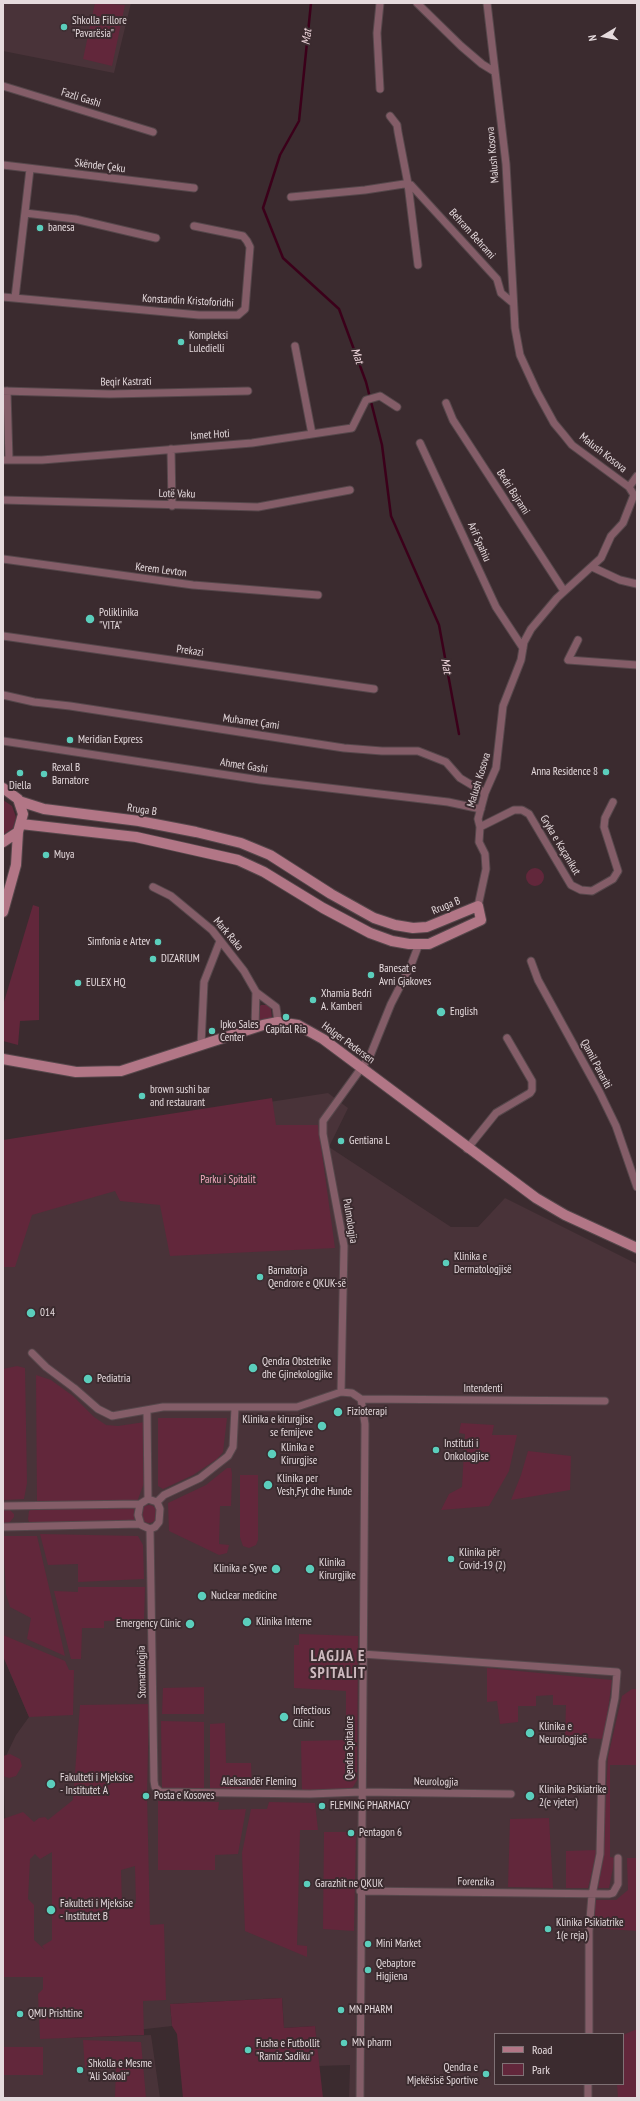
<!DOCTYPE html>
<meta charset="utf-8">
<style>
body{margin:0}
#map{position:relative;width:640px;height:2101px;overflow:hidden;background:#3b2b2f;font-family:"PT Sans Narrow",sans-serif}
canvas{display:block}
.frame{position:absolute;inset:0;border:4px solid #e5dadd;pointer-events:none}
.legend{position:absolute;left:494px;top:2033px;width:130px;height:52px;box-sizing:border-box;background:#3b2b2f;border:1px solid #7f7175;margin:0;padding:5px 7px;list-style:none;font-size:12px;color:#e5dadd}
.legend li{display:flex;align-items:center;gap:8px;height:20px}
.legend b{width:20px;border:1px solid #7f7175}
.north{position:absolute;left:584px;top:16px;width:40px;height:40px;-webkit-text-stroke:3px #3b2b2f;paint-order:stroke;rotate:260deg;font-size:11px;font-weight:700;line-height:16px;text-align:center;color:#e5dadd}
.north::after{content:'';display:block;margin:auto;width:14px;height:18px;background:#e5dadd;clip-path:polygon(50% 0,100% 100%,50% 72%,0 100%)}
</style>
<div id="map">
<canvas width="640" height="2101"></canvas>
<div class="frame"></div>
<ul class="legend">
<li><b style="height:5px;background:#b27686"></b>Road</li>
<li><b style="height:11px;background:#62273b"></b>Park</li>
</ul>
<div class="north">N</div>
</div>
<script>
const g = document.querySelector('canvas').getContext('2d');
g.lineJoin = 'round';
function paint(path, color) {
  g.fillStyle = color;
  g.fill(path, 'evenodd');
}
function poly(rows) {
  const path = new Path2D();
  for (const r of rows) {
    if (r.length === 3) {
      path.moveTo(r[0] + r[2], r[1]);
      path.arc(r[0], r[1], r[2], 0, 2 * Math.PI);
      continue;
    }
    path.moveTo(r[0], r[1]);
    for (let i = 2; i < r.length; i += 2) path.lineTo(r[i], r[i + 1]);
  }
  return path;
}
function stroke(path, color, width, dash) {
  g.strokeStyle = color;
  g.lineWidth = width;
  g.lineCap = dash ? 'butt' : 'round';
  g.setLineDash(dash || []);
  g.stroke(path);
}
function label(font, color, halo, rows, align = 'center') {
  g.font = font + ' "PT Sans Narrow",sans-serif';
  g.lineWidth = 4;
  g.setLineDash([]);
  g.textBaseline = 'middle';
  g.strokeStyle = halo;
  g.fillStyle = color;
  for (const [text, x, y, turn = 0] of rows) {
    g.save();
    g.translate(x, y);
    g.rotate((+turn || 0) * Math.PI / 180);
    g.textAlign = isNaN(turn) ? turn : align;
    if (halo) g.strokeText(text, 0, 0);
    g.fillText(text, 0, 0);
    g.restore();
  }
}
const built = poly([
 [3,3,131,3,114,73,3,51],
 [328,1093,348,1108,329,1147,451,1227,478,1227,505,1198,637,1264,637,2098,349,2098,350,2065,318,2066,315,2026,284,2028,282,1998,170,2004,172,2026,66,2038,151,2035,160,2098,3,2098,3,1870,7,1863,3,1762,16,1735,29,1717,3,1656,3,1143],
 [495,2034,623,2034,623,2084,495,2084]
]);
const green = poly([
 [95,3,125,5,112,66,83,59],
 [3,800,12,806,16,817,13,828,3,835],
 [535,877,9],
 [33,905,39,907,39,1020,20,1021,18,1045,3,1041,3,1005],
 [261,1005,268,1005,271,1008,272,1019,259,1022,259,1007],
 [272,1098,276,1125,318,1125,335,1248,170,1256,160,1205,120,1201,115,1191,32,1215,15,1267,3,1267,3,1140],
 [17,1366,25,1368,27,1483,24,1499,3,1500,3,1369],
 [36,1375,51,1380,73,1396,94,1417,106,1425,118,1426,145,1422,144,1483,137,1502,37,1501],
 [158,1418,227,1418,223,1452,217,1459,193,1475,163,1489,158,1486],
 [461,1423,494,1425,492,1435,517,1435,509,1471,489,1506,441,1510,449,1494,462,1487,465,1434,459,1433],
 [528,1451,571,1456,570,1490,511,1500,521,1475],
 [227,1468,231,1468,232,1474,231,1506,220,1506,219,1544,229,1545,227,1553,219,1555,169,1531,168,1503,206,1485],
 [240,1475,258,1475,258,1540,256,1545,249,1548,243,1546,240,1537],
 [149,1514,9],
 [134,1508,134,1522,33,1523,29,1522,28,1519,29,1511,32,1509],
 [3,1509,9,1509,14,1514,14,1517,9,1523,3,1523],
 [40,1534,138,1536,143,1545,144,1579,78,1582,78,1564,48,1565],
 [3,1536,37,1536,65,1656,27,1639,31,1618,10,1607,6,1594],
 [78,1587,145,1587,144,1620,104,1621,104,1628,82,1628,81,1659,71,1659,54,1591,78,1592],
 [299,1634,358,1636,357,1780,353,1787,347,1791,302,1792,301,1741,346,1740,346,1691,294,1688,294,1645,299,1645],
 [3,1635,65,1661,69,1670,74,1670,73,1715,29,1717,3,1656],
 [487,1668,612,1680,604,1739,565,1737,566,1705,553,1705,553,1695,536,1696,536,1706,518,1706,518,1722,500,1724,497,1701,487,1702],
 [204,1687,204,1714,162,1714,163,1688],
 [632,1689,637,1689,637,1765,610,1765,610,1857,615,1858,609,1888,598,1888,602,1866,608,1757,622,1696],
 [149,1704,147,1795,150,1925,164,1924,166,2000,143,2001,144,2035,40,2039,38,1994,43,1989,43,1977,3,1977,3,1819,23,1812,34,1822,39,1818,45,1817,48,1820,73,1800,80,1705],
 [52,1852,52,1940,42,1946,45,1950,34,1940,34,1905,28,1899,30,1859,35,1854,40,1859],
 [135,1866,136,1903,122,1906,121,1870],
 [161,1721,204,1722,204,1789,162,1789],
 [225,1723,226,1763,251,1763,252,1791,210,1791,210,1724],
 [10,1754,20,1759,22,1766,16,1776,9,1778,3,1776,3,1756],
 [158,1801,219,1802,218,1810,246,1809,238,1854,215,1855,215,1870,158,1870],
 [269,1802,315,1803,318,1830,300,1830,297,1945,307,1946,307,1957,245,1931,242,1853,251,1809,267,1809],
 [549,1818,553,1888,508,1887,510,1819],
 [324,1832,356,1832,354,1931,323,1929],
 [597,1850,588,1888,566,1888,566,1851],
 [627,1858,637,1858,637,1931,595,1928,595,1900,616,1900,628,1890],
 [282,1998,284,2028,315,2026,323,2098,183,2098,177,2034,172,2026,170,2004],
 [637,2029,637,2098,618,2098,617,2084,623,2084,623,2035],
 [83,2040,141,2042,146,2098,115,2098,116,2068,85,2069],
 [3,2047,43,2047,43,2075,3,2075]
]);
const stream = poly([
 [311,3,299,121,280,155,263,208,283,258,339,309,366,382,382,445,391,516,439,625,459,734]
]);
const street = poly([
 [417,3,461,46,482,64,495,72],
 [3,86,153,132],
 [380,89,377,33,380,3],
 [390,116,397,125,398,132,408,184,418,265],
 [3,165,194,188],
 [291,197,365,190,404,184,411,185,497,279,501,293,513,303],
 [25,213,75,219,156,238],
 [3,297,199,315,238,315,245,309,250,247,247,241,243,236,194,226],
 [15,298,30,169],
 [295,346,312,434],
 [3,391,110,394,248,391],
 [7,391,9,460],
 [446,403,453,420,564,591],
 [420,443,496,607,523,648],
 [171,449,172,506],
 [3,460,42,460,252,443,352,428,366,400,380,396,397,407],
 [629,487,637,476],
 [3,500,258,507,350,490],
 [3,559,193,585,318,595],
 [592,567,620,580,637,584],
 [3,636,374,689],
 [578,640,568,660,637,665],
 [3,695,34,702,70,706,344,748,382,751,418,751,446,762,460,778,485,793],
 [3,741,260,780,448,802,481,809],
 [480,827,514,810,522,810,529,814,571,885,581,890,592,891,613,879,618,871,604,827,605,818,613,802],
 [153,887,171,896,212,930,244,971,256,992],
 [478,906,486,869,485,854,479,842,480,827,478,819,485,793,496,768,503,706,521,660,524,642,531,629,557,598,601,558,611,536,623,523,634,495,629,487,572,445,564,435,554,423,537,392,520,355,515,328,506,164,487,3],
 [531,961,538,980,600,1093,616,1126,637,1187],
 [255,1027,256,992,276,1007,278,1022],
 [201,1045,204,982,220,941],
 [467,1149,496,1113,530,1093,532,1090,532,1081,507,1038],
 [32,1353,46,1367,74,1388,98,1409,112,1416,163,1407,297,1407,341,1392,352,1393,361,1399],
 [341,1392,344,1246,323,1134,323,1121,370,1056,391,1004,411,965,419,944],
 [361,1399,605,1401],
 [147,1410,148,1499],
 [148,1499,157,1502,160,1509,159,1522,155,1527,150,1529,141,1525,138,1515,140,1504,148,1499],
 [157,1502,164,1495,200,1478,228,1456,233,1447,235,1408],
 [3,1506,140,1504],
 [3,1527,140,1524],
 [150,1529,154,1781,155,1787,160,1792,310,1794,361,1792,511,1794],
 [362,1654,617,1672,615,1698,602,1761,600,1854,592,1895,589,1931,589,2034],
 [360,1891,609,1894,613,1893,618,1884,618,1858],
 [360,2098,365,1424,361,1399],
 [588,2098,588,2084]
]);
const secondary = poly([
 [3,788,18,799,23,814,18,832,3,842],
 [19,801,44,809,139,821,196,832,241,843,270,855,331,894,374,918,395,925,413,928,427,927,478,906,481,920,429,944,409,944,392,941,370,933,323,908,264,872,238,860,136,837,21,824],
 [3,912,16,865,18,832],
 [3,1059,76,1072,121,1071,263,1025,278,1022,298,1025,323,1039,536,1198,565,1215,637,1248]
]);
const markers = [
 [64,27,4,"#5bcebc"],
 [40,228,4,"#5bcebc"],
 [181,342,4,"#5bcebc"],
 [90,619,5,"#5bcebc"],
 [70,740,4,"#5bcebc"],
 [606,772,4,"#5bcebc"],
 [20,773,4,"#5bcebc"],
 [44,774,4,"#5bcebc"],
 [46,855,4,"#5bcebc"],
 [158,942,4,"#5bcebc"],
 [153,959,4,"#5bcebc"],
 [371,975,4,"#5bcebc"],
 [78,983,4,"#5bcebc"],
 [313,1000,4,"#5bcebc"],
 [441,1012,5,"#5bcebc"],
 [286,1017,4,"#5bcebc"],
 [212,1031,4,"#5bcebc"],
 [142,1096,4,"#5bcebc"],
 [341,1141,4,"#5bcebc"],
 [446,1263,4,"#5bcebc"],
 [260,1277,4,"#5bcebc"],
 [31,1313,5,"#5bcebc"],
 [253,1368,5,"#5bcebc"],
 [88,1379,5,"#5bcebc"],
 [338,1412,5,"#5bcebc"],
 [322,1426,5,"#5bcebc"],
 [436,1450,4,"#5bcebc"],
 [272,1454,5,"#5bcebc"],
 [268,1485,5,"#5bcebc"],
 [451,1559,4,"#5bcebc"],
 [276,1569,5,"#5bcebc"],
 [310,1569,5,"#5bcebc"],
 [202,1596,5,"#5bcebc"],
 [247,1622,5,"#5bcebc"],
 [190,1624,5,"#5bcebc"],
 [284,1717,5,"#5bcebc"],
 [530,1733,5,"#5bcebc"],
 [51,1784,5,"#5bcebc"],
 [146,1796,4,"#5bcebc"],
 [530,1796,5,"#5bcebc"],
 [322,1806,4,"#5bcebc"],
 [351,1833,4,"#5bcebc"],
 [307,1884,4,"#5bcebc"],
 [51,1910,5,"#5bcebc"],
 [548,1929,4,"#5bcebc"],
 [368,1944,4,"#5bcebc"],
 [368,1970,4,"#5bcebc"],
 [341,2010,4,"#5bcebc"],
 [20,2014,4,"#5bcebc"],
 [344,2043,4,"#5bcebc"],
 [248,2050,4,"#5bcebc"],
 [80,2070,4,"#5bcebc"],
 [486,2074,4,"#5bcebc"]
];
const poiNames = [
 ["Shkolla Fillore",72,21],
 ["\"Pavarësia\"",72,34],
 ["banesa",48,228],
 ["Kompleksi",189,336],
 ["Luledielli",189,349],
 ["Poliklinika",99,613],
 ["\"VITA\"",99,626],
 ["Meridian Express",78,740],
 ["Rexal B",52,768],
 ["Barnatore",52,781],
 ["Anna Residence 8",598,772,"right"],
 ["Diella",20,786,"center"],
 ["Muya",54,855],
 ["Simfonia e Artev",150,942,"right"],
 ["DIZARIUM",161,959],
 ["Banesat e",379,969],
 ["Avni Gjakoves",379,982],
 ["EULEX HQ",86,983],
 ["Xhamia Bedri",321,994],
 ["A. Kamberi",321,1007],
 ["English",450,1012],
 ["Ipko Sales",220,1025],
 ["Center",220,1038],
 ["Capital Ria",286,1030,"center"],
 ["brown sushi bar",150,1090],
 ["and restaurant",150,1103],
 ["Gentiana L",349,1141],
 ["Klinika e",454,1257],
 ["Dermatologjisë",454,1270],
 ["Barnatorja",268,1271],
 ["Qendrore e QKUK-së",268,1284],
 ["014",40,1313],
 ["Qendra Obstetrike",262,1362],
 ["dhe Gjinekologjike",262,1375],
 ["Pediatria",97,1379],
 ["Fizioterapi",347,1412],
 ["Klinika e kirurgjise",313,1420,"right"],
 ["se femijeve",313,1433,"right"],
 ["Instituti i",444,1444],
 ["Onkologjise",444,1457],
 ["Klinika e",281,1448],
 ["Kirurgjise",281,1461],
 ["Klinika per",277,1479],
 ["Vesh,Fyt dhe Hunde",277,1492],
 ["Klinika për",459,1553],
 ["Covid-19 (2)",459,1566],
 ["Klinika",319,1563],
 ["Kirurgjike",319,1576],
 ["Klinika e Syve",267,1569,"right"],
 ["Nuclear medicine",211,1596],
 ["Klinika Interne",256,1622],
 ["Emergency Clinic",181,1624,"right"],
 ["Infectious",293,1711],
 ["Clinic",293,1724],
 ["Klinika e",539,1727],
 ["Neurologjisë",539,1740],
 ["Fakulteti i Mjeksise",60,1778],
 ["- Institutet A",60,1791],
 ["Klinika Psikiatrike",539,1790],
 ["2(e vjeter)",539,1803],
 ["Posta e Kosoves",154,1796],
 ["FLEMING PHARMACY",330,1806],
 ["Pentagon 6",359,1833],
 ["Garazhit ne QKUK",315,1884],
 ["Fakulteti i Mjeksise",60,1904],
 ["- Institutet B",60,1917],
 ["Klinika Psikiatrike",556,1923],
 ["1(e reja)",556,1936],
 ["Mini Market",376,1944],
 ["Qebaptore",376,1964],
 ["Higjiena",376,1977],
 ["MN PHARM",349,2010],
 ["QMU Prishtine",28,2014],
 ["MN pharm",352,2043],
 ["Fusha e Futbollit",256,2044],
 ["\"Ramiz Sadiku\"",256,2057],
 ["Shkolla e Mesme",88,2064],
 ["\"Ali Sokoli\"",88,2077],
 ["Qendra e",478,2068,"right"],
 ["Mjekësisë Sportive",478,2081,"right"]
];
const streetNames = [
 ["Fazli Gashi",81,98,17],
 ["Malush Kosova",493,155,-95],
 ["Skënder Çeku",100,166,7],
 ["Behram Behrami",472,234,48],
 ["Konstandin Kristoforidhi",188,301,3],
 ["Beqir Kastrati",126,382,-1],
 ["Ismet Hoti",210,435,-4],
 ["Malush Kosova",603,453,38],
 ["Bedri Bajrami",513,492,57],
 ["Lotë Vaku",177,494,1],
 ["Arif Spahiu",479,542,66],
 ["Kerem Levton",161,570,7],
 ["Prekazi",190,651,8],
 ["Muhamet Çami",251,722,8],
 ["Ahmet Gashi",244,766,9],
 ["Malush Kosova",479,780,-73],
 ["Rruga B",142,810,8],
 ["Gryka e Kaçanikut",560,845,59],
 ["Rruga B",446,906,-22],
 ["Mark Raka",228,934,50],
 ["Holger Pedersen",348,1043,36],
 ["Qamil Panariti",596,1064,62],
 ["Pulmologjia",350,1221,81],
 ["Intendenti",483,1389],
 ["Stomatologjia",142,1672,-91],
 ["Qendra Spitalore",350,1748,-90],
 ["Aleksandër Fleming",259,1782],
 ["Neurologjia",436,1782,1],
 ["Forenzika",476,1882,1]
];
const parkNames = [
 ["Parku i Spitalit",228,1180]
];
const waterNames = [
 ["Mat",307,37,-84],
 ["Mat",357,356,70],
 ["Mat",446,666,79]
];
const districtNames = [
 ["LAGJJA E",338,1657],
 ["SPITALIT",338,1674]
];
paint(built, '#493339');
paint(green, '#62273b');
stroke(stream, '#3b001a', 2.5);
stroke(street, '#56474b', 9);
stroke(secondary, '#56474b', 12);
stroke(street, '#845d68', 7);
stroke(secondary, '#b27686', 10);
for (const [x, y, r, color] of markers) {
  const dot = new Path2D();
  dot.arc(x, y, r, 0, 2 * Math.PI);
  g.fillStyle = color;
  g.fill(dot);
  stroke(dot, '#3b2b2f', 1.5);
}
label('11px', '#e5dadd', '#3b2b2f', poiNames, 'left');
label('11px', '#e5dadd', '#3b2b2f', streetNames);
label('11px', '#f3abbf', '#3b2b2f', parkNames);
label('italic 12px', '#f5dce2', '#3b2b2f', waterNames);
g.letterSpacing = '1px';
label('bold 15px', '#cfbbc0', '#3b2b2f', districtNames);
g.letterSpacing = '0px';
</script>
